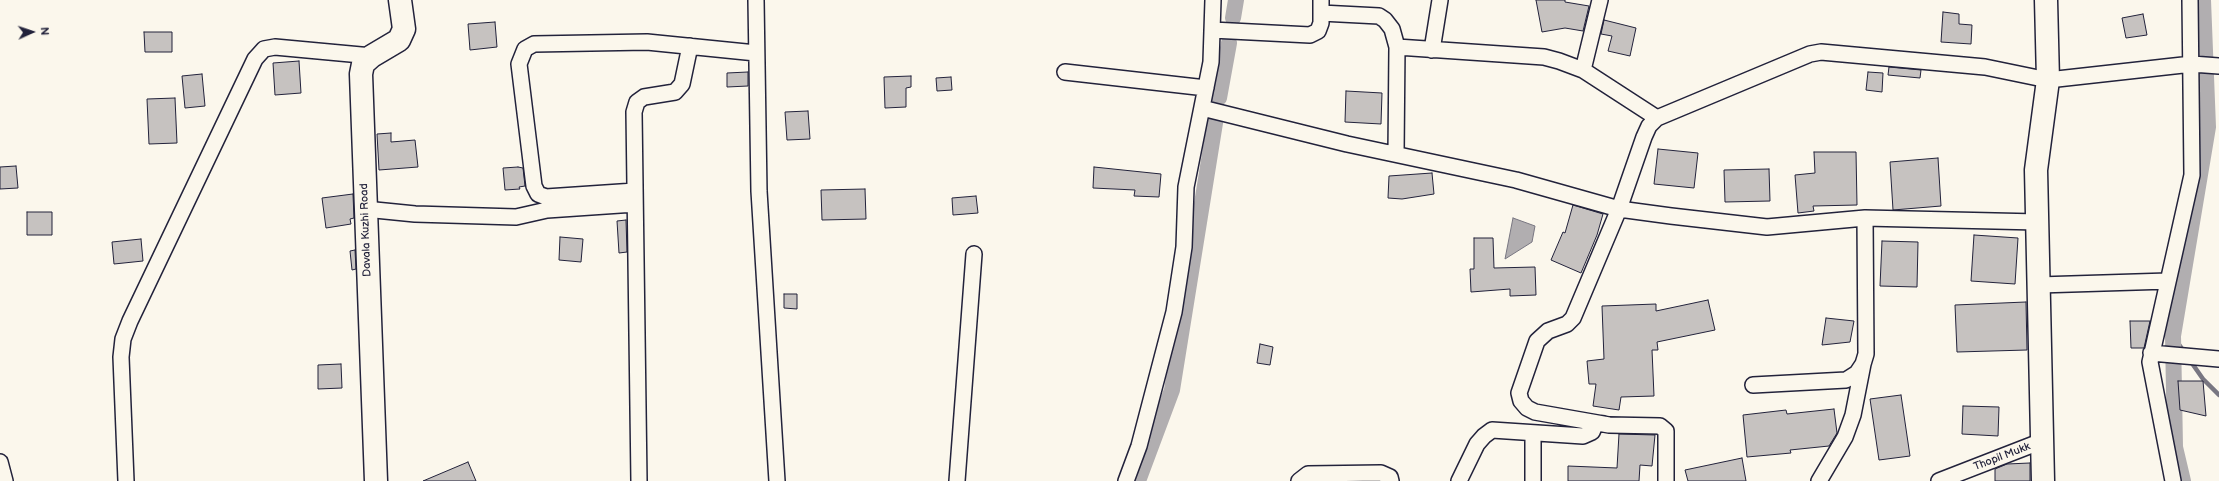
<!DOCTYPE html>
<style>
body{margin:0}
#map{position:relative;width:2219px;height:481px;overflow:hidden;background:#fbf7ec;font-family:"Balsamiq Sans",sans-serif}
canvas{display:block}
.north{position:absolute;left:12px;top:12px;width:40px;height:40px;-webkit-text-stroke:3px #fbf7ec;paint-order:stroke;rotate:87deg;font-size:11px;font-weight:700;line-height:16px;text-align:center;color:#22223b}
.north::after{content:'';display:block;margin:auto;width:14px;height:18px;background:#22223b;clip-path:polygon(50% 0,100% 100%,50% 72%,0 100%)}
</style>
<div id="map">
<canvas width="2219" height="481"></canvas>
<div class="north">N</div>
</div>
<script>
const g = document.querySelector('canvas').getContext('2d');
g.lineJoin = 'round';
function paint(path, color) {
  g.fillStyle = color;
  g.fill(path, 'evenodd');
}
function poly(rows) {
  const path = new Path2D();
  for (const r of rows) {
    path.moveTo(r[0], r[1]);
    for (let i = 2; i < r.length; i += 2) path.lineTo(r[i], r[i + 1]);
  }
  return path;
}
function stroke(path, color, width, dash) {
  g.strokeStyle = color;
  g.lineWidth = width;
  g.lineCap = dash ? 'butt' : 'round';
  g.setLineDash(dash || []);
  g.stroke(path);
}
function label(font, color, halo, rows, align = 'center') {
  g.font = font + ' "Balsamiq Sans",sans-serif';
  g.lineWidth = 4;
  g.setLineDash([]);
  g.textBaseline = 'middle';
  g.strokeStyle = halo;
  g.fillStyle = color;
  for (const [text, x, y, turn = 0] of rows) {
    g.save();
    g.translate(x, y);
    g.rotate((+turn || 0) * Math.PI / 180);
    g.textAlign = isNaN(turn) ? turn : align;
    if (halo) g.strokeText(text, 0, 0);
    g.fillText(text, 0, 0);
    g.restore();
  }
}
const water = poly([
 [1513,218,1535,226,1532,242,1505,259,1513,218]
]);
const stream = poly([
 [2173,336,2185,353],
 [2189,359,2203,379,2219,395]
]);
const canal = poly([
 [1233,18,1236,0],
 [1219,98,1229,43],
 [1138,481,1172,390,1215,123],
 [2183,481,2175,447,2173,336,2208,127,2203,0]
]);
const building = poly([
 [1536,0,1565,0,1565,2,1589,6,1583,31,1565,28,1542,32,1536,0],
 [1943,12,1959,14,1959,24,1972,25,1971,44,1941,42,1943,12],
 [2143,14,2147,35,2126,38,2122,18,2143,14],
 [1604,20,1636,28,1630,56,1608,51,1612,36,1601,34,1604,20],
 [495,22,497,47,470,50,468,24,495,22],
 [144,32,172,32,172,52,145,52,144,32],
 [299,61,301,93,275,95,273,63,299,61],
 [1889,67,1921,70,1920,78,1888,75,1889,67],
 [748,72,748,86,727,87,727,73,748,72],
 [1868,72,1883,73,1882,92,1866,90,1868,72],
 [202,74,205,106,185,108,182,76,202,74],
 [911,76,911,87,906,88,906,107,885,108,884,77,911,76],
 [951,77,952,90,937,91,936,78,951,77],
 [1346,91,1382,93,1381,124,1345,122,1346,91],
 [175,98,177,143,149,144,147,99,175,98],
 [808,111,810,139,787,140,785,112,808,111],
 [391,133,391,142,415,140,418,167,379,170,377,134,391,133],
 [1658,149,1698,153,1694,188,1654,184,1658,149],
 [1814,152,1856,152,1857,205,1813,206,1814,211,1798,213,1795,175,1815,173,1814,152],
 [1938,158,1941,206,1893,210,1890,162,1938,158],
 [16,166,18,188,0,189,0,167,16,166],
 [518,167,523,168,525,186,519,187,520,189,505,190,503,168,518,167],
 [1094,167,1161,174,1159,197,1134,196,1135,190,1093,188,1094,167],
 [1769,169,1770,201,1725,202,1724,170,1769,169],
 [1432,173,1434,194,1402,199,1388,198,1389,176,1432,173],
 [865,189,866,219,822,220,821,190,865,189],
 [353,194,354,218,350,219,351,224,326,228,322,198,353,194],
 [976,196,978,213,953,215,952,198,976,196],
 [1573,205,1603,214,1597,235,1581,273,1551,260,1563,232,1565,233,1573,205],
 [27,212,52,212,52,235,27,235,27,212],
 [626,220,627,252,619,253,617,221,626,220],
 [1974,235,2018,238,2015,284,1971,281,1974,235],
 [560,237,583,239,581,262,559,260,560,237],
 [1474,238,1493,238,1494,268,1535,267,1536,295,1510,296,1510,289,1471,292,1470,269,1474,269,1474,238],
 [141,239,143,261,114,264,112,242,141,239],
 [1882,241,1918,242,1917,287,1880,286,1882,241],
 [355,250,356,269,352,270,350,251,355,250],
 [784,294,797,294,797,309,784,308,784,294],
 [1708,300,1715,330,1657,342,1658,350,1652,350,1654,396,1621,397,1619,410,1593,406,1596,384,1589,384,1587,361,1604,359,1602,306,1656,304,1656,311,1708,300],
 [2026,302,2027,350,1957,352,1955,305,2026,302],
 [1826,318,1854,321,1850,342,1822,345,1826,318],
 [2130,321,2150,321,2144,348,2131,348,2130,321],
 [1260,344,1273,347,1270,365,1257,363,1260,344],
 [341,364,342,388,318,389,318,365,341,364],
 [2178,381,2203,381,2206,416,2180,410,2178,381],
 [1901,395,1910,456,1879,460,1870,399,1901,395],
 [1963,406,1999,407,1998,436,1962,434,1963,406],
 [1834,409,1837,433,1829,446,1790,450,1791,453,1747,457,1743,415,1786,410,1787,414,1834,409],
 [1619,434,1655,435,1652,466,1640,465,1639,481,1568,481,1568,466,1617,468,1619,434],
 [1742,458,1746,481,1688,481,1685,470,1742,458],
 [468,462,476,481,423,481,468,462],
 [2030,463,2030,481,1995,481,1995,469,2007,464,2030,463]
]);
const street = poly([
 [756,0,759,191,777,481],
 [1321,13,1379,16,1385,20,1392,29,1397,47,1396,154],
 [1212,30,1310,35,1318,31,1321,23,1321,0],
 [1397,47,1544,57,1559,61,1583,70,1657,118],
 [1432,50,1440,0],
 [1583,70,1600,0],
 [1065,72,1206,88],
 [1202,108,1347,144,1516,180,1619,209,1671,216,1767,227,1865,218,2038,222],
 [635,191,546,197,538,194,534,186,519,64,525,49,534,44,647,42,756,53],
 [365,209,415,214,516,217,547,210,635,204],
 [2039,285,2168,281],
 [2151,353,2219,359],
 [1753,385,1846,380,1857,373,1863,364,1866,354,1865,218],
 [1533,433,1533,481],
 [0,462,5,481],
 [126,481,121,357,123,339,130,321,255,59,264,49,275,47,372,56],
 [639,481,634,112,637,102,644,97,675,92,682,84,690,46],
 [957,481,974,254],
 [1126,481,1139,446,1174,312,1184,247,1186,187,1211,62,1213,0],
 [1299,481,1308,474,1381,473,1390,477,1391,481],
 [1459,481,1477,444,1484,436,1492,430,1583,436,1592,432,1596,423,1604,424],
 [1666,481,1666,431,1660,426,1609,425,1535,412,1527,408,1521,401,1519,393,1537,341,1548,331,1567,324,1573,318,1619,209,1644,137,1649,126,1657,118,1810,54,1821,52,1985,67,2048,80,2192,64,2219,66],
 [1819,481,1845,437,1853,415,1863,364],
 [1939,481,2042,441],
 [2173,481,2150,362,2192,175,2190,0]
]);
const secondary = poly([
 [376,481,361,74,363,64,372,56,399,40,404,29,400,0],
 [2043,481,2036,170,2048,80,2046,0]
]);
const streetNames = [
 ["Davala Kuzhi Road",366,230,-92],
 ["Thopil Mukk",2002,457,-21]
];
paint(water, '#b1aeb0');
stroke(water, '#787681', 1);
stroke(stream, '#787681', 4.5);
stroke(canal, '#b1aeb0', 16);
paint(building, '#c6c2c0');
stroke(building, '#22223b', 1);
stroke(street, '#22223b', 18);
stroke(secondary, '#22223b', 25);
stroke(street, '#fbf7ec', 15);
stroke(secondary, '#fbf7ec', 22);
label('11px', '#22223b', '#fbf7ec', streetNames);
</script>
